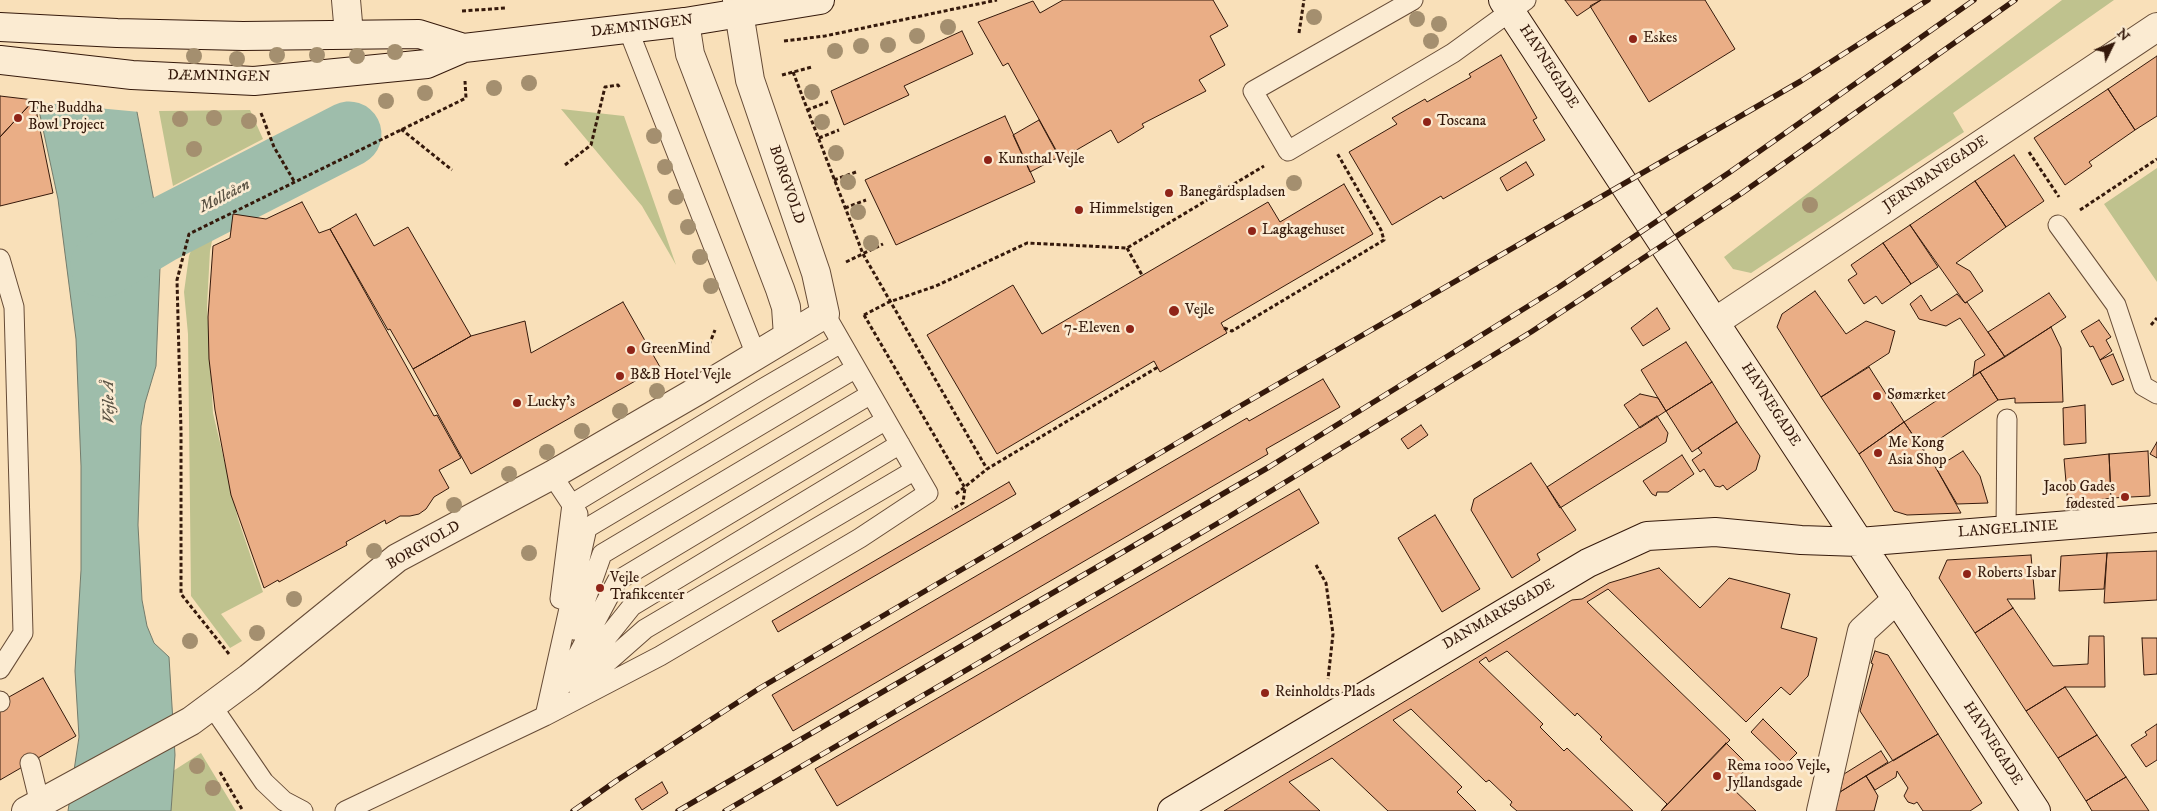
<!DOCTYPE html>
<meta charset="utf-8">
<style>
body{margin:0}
#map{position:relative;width:2157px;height:811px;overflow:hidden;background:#f9e0b9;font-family:"IM FELL DW Pica",serif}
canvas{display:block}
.north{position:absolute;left:2087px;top:20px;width:50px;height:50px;-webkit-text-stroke:4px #fbebd2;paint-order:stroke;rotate:48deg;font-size:14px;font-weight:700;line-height:20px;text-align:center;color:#35190b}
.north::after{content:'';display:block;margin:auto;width:18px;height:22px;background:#35190b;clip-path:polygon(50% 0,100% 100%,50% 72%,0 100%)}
</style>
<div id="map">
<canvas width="2157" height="811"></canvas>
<div class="north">N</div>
</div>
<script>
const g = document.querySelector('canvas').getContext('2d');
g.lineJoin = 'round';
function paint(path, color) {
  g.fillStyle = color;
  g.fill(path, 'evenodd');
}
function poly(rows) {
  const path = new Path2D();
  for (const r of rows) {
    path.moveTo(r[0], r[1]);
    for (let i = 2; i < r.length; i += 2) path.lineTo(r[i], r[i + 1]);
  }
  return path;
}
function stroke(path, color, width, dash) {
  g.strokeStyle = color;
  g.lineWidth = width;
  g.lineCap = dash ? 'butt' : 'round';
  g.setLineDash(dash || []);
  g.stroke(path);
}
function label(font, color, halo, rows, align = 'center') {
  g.font = font + ' "IM FELL DW Pica",serif';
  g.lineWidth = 5;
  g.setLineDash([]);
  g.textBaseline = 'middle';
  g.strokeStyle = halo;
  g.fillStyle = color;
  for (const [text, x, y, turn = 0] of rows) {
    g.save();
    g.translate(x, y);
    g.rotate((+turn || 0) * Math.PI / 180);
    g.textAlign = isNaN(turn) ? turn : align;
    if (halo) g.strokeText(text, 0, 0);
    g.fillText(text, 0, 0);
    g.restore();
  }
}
const green = poly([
 [2062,0,2114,0,1953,113,1964,132,1751,273,1733,269,1724,257],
 [561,109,624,116,676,265,642,206],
 [250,110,263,139,173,186,159,111],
 [2157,168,2157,282,2104,204],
 [214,231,210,251,207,306,213,413,238,519,263,592,221,614,242,641,230,648,191,596,188,334,184,292,189,256,196,237],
 [201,753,236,811,171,811,173,771]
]);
const water = poly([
 [0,0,100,0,137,112,163,248,160,267,156,366,145,403,141,426,138,525,142,600,147,626,154,643,169,657,175,755,171,811,68,811,79,737,75,671,81,570,81,466,76,339,58,199,40,115,0,0]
]);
const pier = poly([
 [0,0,103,0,140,112,33,102,0,23]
]);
const river = poly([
 [103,265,160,231,349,134]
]);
const building = poly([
 [1063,0,1213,0,1228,26,1210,36,1225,65,1199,80,1206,91,1142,124,1144,127,1118,143,1111,130,1061,159,1008,63,1003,66,978,22,1033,1,1040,13,1063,0],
 [1565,0,1601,0,1577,16,1565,0],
 [1601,0,1705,0,1735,49,1649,102,1590,6,1601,0],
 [962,31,973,54,904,86,909,95,844,125,831,91,962,31],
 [1501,55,1537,118,1533,120,1545,140,1443,199,1441,196,1392,225,1349,152,1397,124,1392,118,1425,99,1427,102,1471,77,1469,74,1501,55],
 [2157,56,2157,116,2135,130,2108,89,2157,56],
 [2108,89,2135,130,2089,162,2092,166,2065,185,2034,138,2108,89],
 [0,96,34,100,0,137,0,96],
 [34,100,53,193,0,206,0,137,34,100],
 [1005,116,1035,182,896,245,865,180,1005,116],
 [1039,120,1059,157,1030,172,1013,135,1039,120],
 [2014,155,2044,201,2006,227,1975,181,2014,155],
 [1526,162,1534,175,1507,191,1500,178,1526,162],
 [1975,181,2006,227,1956,263,1970,271,1983,291,1965,303,1910,225,1975,181],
 [1344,184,1373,234,1221,323,1227,333,1160,372,1154,361,997,454,927,335,1013,285,1042,334,1268,202,1280,222,1344,184],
 [302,202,319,233,330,229,434,416,437,415,461,458,439,470,449,488,434,497,426,509,419,514,410,516,400,516,386,524,385,520,346,542,347,545,279,582,278,580,264,588,231,495,215,410,209,359,208,317,213,246,230,238,233,214,266,219,302,202],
 [356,214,374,246,408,227,471,336,413,369,390,329,388,330,330,229,356,214],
 [1910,225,1938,267,1911,284,1883,243,1910,225],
 [1883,243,1911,284,1882,304,1876,296,1864,304,1848,280,1857,274,1851,265,1883,243],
 [1815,291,1846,334,1866,321,1895,331,1889,353,1821,397,1777,327,1782,314,1815,291],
 [2049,293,2066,317,2005,357,1988,332,2049,293],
 [1957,294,1965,303,1967,302,2005,357,1973,376,1975,361,1985,355,1960,318,1946,326,1919,319,1910,304,1921,295,1931,311,1957,294],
 [623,302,660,367,471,474,413,369,471,336,525,321,531,353,623,302],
 [1657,308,1670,329,1643,346,1631,328,1657,308],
 [2099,320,2111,337,2106,340,2112,351,2100,360,2093,346,2090,347,2081,331,2099,320],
 [2051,327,2061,348,2063,402,2015,403,2015,398,1998,400,1980,372,2051,327],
 [1686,342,1712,382,1666,411,1641,370,1686,342],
 [2113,354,2124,380,2112,385,2100,360,2113,354],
 [1869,367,1904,422,1859,454,1821,397,1869,367],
 [1980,372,1998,400,1923,450,1904,422,1980,372],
 [1323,379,1340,407,1266,449,1268,454,793,731,772,695,1247,418,1249,421,1323,379],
 [1712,382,1737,422,1692,452,1666,411,1712,382],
 [1640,394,1658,398,1666,411,1640,428,1624,405,1640,394],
 [2085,405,2086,443,2064,445,2063,408,2085,405],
 [1657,416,1668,433,1666,442,1560,508,1547,487,1657,416],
 [1737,422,1760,456,1756,470,1727,490,1723,485,1720,487,1715,486,1704,469,1700,472,1692,460,1702,453,1698,448,1737,422],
 [1904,422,1936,468,1961,513,1907,515,1894,511,1859,454,1904,422],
 [1421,425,1428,435,1408,449,1401,439,1421,425],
 [2157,442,2157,458,2150,454,2157,442],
 [1963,451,1980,476,1988,503,1957,504,1936,468,1963,451],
 [2148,451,2150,496,2111,498,2109,454,2148,451],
 [2109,454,2111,498,2068,505,2064,459,2109,454],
 [1682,455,1694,474,1668,492,1657,492,1656,496,1652,494,1643,481,1682,455],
 [1531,463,1576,530,1537,554,1540,560,1512,578,1471,510,1474,499,1531,463],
 [1009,482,1016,494,778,632,772,621,1009,482],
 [1299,489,1319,523,837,806,815,769,1299,489],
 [1435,515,1480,589,1442,612,1398,538,1435,515],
 [2157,551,2157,600,2104,603,2107,553,2157,551],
 [2107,553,2104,589,2059,591,2061,556,2107,553],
 [2031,555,2035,599,2007,599,2013,608,1975,633,1939,578,1947,560,2031,555],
 [1659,568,1700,608,1729,578,1790,594,1781,628,1817,638,1808,676,1790,695,1781,687,1746,722,1608,589,1587,602,1730,740,1661,811,1667,804,1600,739,1602,737,1577,713,1575,716,1507,651,1489,662,1486,657,1479,662,1543,724,1540,727,1564,751,1567,748,1633,811,1517,811,1510,805,1512,802,1489,780,1486,782,1411,709,1393,720,1462,787,1457,792,1476,811,1388,811,1332,758,1289,782,1320,811,1224,811,1572,600,1582,599,1609,583,1659,568],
 [2013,608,2053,666,2088,664,2089,636,2104,636,2105,687,2065,687,2026,711,1975,633,2013,608],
 [2142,638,2157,638,2157,674,2144,675,2142,638],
 [1875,651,1888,655,1938,734,1893,761,1860,711,1873,664,1871,663,1875,651],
 [43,678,76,736,0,780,0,702,43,678],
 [2065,687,2097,735,2058,758,2026,711,2065,687],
 [1763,719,1797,753,1785,765,1751,732,1763,719],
 [2157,724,2157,760,2146,767,2131,745,2147,735,2145,732,2157,724],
 [1938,734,1982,803,1970,811,1923,811,1917,802,1914,804,1908,802,1904,796,1908,788,1897,771,1896,777,1875,790,1866,776,1938,734],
 [2097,735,2126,777,2086,801,2058,758,2097,735],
 [1726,743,1749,766,1730,786,1756,811,1661,811,1726,743],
 [1881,751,1888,762,1840,792,1844,774,1881,751],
 [1866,776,1878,796,1874,811,1835,811,1840,792,1866,776],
 [2126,777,2149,811,2092,811,2086,801,2126,777],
 [662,782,668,793,642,810,635,799,662,782]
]);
const path = poly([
 [462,11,506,8],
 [1299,33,1304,0],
 [784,41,825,36,997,0],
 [793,72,863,254,987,469],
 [782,75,812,67],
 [807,110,828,102],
 [261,113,274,147,294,181],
 [401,129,452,170],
 [819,138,839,130],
 [2029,152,2059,197],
 [565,165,591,145,605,87,618,85,620,88],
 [834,180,856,172],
 [845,208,866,200],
 [2080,210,2157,159],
 [1127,248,1142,275],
 [846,262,883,244],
 [864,315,965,488,963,503,952,509],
 [864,315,889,302,936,286,1027,243,1127,248,1264,166],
 [2151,325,2157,318],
 [1224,328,1232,331,1384,240,1381,230,1337,153],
 [709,345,715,330],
 [956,494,987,469,1158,367],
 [1316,565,1326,583,1333,634,1328,679],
 [229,654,181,594,181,431,177,280,189,234,466,98,465,81],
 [220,772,243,811]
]);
const lane = poly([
 [1413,0,1253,91,1288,151,1453,53,1526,0],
 [628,29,756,355],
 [2058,225,2116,305,2143,386,2157,394],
 [0,259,14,307,23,633,0,669],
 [552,475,578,514],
 [572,504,762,389,841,343],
 [2006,531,2007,419],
 [560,599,572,504],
 [575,630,602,554,871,394],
 [576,676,632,606,900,444],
 [578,688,645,629,915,470],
 [556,696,617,581,886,420],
 [0,701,0,702],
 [212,706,264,782,284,801,303,811],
 [545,716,587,528,856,368],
 [30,763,40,804],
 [345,811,545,716,660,656,860,538,928,493,825,314]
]);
const street = poly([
 [346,0,349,34],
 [685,22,690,54,780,289,786,307,788,336],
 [1715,322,2157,27],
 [26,811,191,721,249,678,397,558,552,475,697,391,825,314,816,273,750,80,737,0],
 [1821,811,1862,631,1897,599]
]);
const secondary = poly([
 [1503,0,2036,811],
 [0,27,117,33,243,36,419,34,464,48],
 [0,60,132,75,254,81,427,64,464,48,685,22,820,0],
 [1172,811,1588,563,1647,536,1715,532,1801,540,1859,542,2157,518]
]);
const rail = poly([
 [573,811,616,781,760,688,1235,409,1801,81,1928,0],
 [678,811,1269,467,1559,287,1730,172,1974,0],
 [725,811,1225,519,1531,332,1742,193,2015,0]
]);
const trees = [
 [1314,17],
 [1417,19],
 [1439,24],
 [948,27],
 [917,36],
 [1431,41],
 [888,45],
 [861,46],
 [835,51],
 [395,52],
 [277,55],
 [317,55],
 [194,56],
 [357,56],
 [237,59],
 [529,83],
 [494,88],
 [812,92],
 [425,93],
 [386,101],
 [214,118],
 [180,119],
 [249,121],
 [822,122],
 [654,136],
 [194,149],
 [836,153],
 [665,167],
 [848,182],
 [1294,183],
 [676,197],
 [1810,205],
 [858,212],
 [688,227],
 [871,243],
 [700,257],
 [711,286],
 [657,391],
 [620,411],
 [582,431],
 [547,452],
 [509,474],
 [454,505],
 [374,551],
 [529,553],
 [294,599],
 [257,633],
 [190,641],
 [197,766],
 [213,788]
];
const markers = [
 [1633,39,5,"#8f2418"],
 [18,118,5,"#8f2418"],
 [1427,122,5,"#8f2418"],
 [988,160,5,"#8f2418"],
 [1169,193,5,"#8f2418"],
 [1079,210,5,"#8f2418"],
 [1252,231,5,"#8f2418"],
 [1174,311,6,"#8f2418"],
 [1130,329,5,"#8f2418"],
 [631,350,5,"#8f2418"],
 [620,376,5,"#8f2418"],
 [1877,396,5,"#8f2418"],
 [517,403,5,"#8f2418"],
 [1878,453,5,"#8f2418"],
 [2125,497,5,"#8f2418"],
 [1967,574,5,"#8f2418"],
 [600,588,5,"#8f2418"],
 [1265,693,5,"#8f2418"],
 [1717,776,5,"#8f2418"]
];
const streetNames = [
 ["DÆMNINGEN",642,27,-7],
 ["HAVNEGADE",1548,67,57],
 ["DÆMNINGEN",219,77,1],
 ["JERNBANEGADE",1936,174,-34],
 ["BORGVOLD",786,185,71],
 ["HAVNEGADE",1770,405,57],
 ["LANGELINIE",2008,530,-4],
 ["BORGVOLD",424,546,-30],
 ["DANMARKSGADE",1499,615,-30],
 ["HAVNEGADE",1992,744,57]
];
const poiNames = [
 ["Eskes",1643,39],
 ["The Buddha",28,109],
 ["Bowl Project",28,126],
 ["Toscana",1437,122],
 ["Kunsthal Vejle",998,160],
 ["Banegårdspladsen",1179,193],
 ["Himmelstigen",1089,210],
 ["Lagkagehuset",1262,231],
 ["Vejle",1185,311],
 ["7-Eleven",1120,329,"right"],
 ["GreenMind",641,350],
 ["B&B Hotel Vejle",630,376],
 ["Sømærket",1887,396],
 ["Lucky's",527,403],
 ["Me Kong",1888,444],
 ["Asia Shop",1888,461],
 ["Jacob Gades",2115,488,"right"],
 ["fødested",2115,505,"right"],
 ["Roberts Isbar",1977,574],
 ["Vejle",610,579],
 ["Trafikcenter",610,596],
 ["Reinholdts Plads",1275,693],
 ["Rema 1000 Vejle,",1727,767],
 ["Jyllandsgade",1727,784]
];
const waterNames = [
 ["Mølleåen",225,197,-27],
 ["Vejle Å",110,402,-91]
];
paint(green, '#bfc28e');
paint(water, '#9ebdab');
stroke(water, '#747b6b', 1);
paint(pier, '#f9e0b9');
stroke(river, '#9ebdab', 65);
paint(building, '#eaae86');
stroke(building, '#35190b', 1);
stroke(lane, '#664b36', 21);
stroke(street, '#664b36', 30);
stroke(secondary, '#35190b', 30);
stroke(path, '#35190b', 3, [4, 2.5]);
stroke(lane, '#fbebd2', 19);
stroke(street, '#fbebd2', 28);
stroke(secondary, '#fbebd2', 28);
stroke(rail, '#35190b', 5.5);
stroke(rail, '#fbebd2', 4, [11]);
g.fillStyle = '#a48f6f';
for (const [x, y] of trees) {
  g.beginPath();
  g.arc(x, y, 8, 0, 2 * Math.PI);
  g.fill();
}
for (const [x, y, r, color] of markers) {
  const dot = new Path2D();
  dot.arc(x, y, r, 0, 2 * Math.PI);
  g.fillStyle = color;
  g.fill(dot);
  stroke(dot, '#fbebd2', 2);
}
label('15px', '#35190b', '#fbebd2', streetNames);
label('15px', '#35190b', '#fbebd2', poiNames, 'left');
label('italic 16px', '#5a5243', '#fbebd2', waterNames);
</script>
